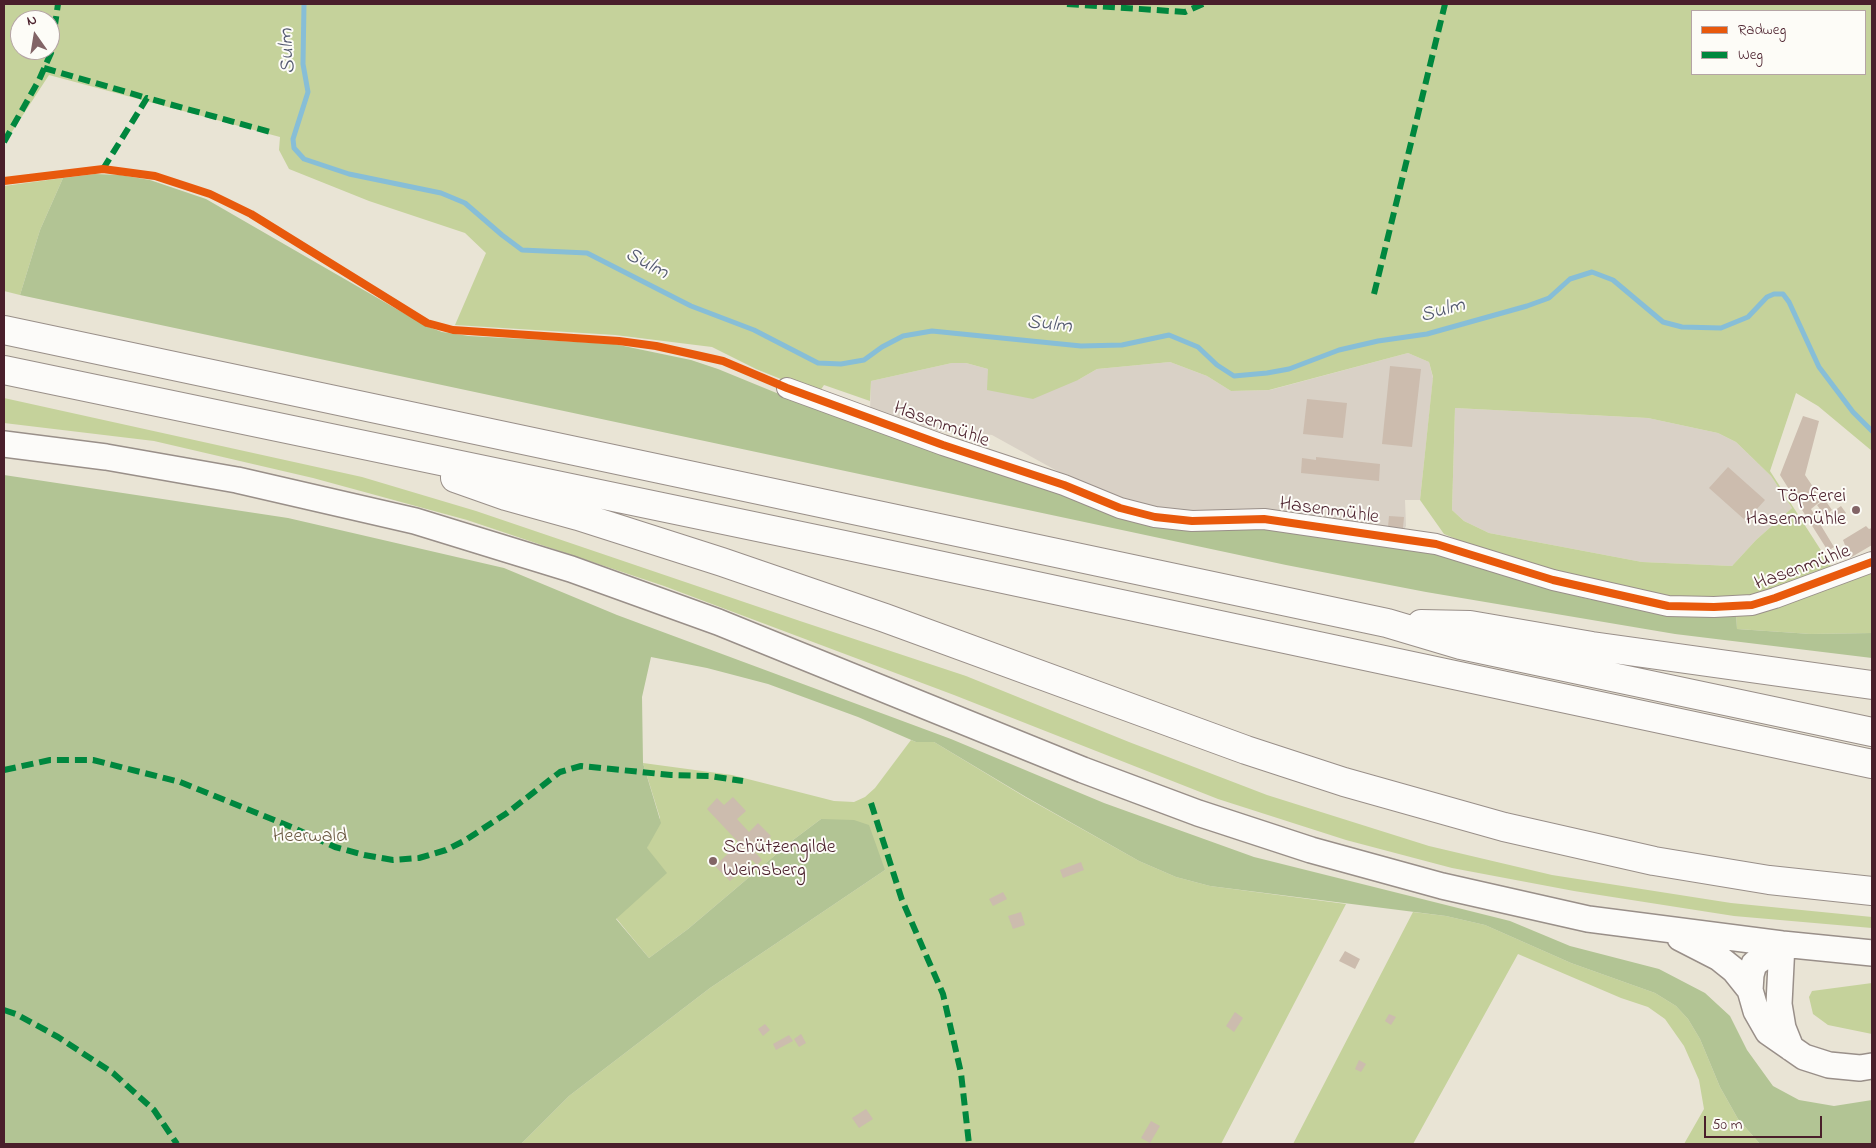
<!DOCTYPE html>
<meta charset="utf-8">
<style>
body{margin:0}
#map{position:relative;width:1876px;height:1148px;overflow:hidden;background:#e9e4d5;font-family:"Indie Flower",sans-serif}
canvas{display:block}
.frame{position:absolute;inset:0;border:5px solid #4a1f2b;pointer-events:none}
.legend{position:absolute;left:1691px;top:10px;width:175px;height:65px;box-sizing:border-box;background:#fdfcf7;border:1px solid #b5a4a5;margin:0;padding:6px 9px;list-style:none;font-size:15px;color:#4a1f2b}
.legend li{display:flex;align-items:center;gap:10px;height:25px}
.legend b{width:25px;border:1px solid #b5a4a5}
.north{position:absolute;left:10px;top:10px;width:50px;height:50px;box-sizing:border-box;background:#fdfcf7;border:1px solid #b5a4a5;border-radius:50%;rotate:347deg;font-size:14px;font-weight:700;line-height:20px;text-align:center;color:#4a1f2b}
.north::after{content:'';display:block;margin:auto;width:18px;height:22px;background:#826466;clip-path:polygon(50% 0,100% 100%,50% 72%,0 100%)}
.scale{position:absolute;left:1704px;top:1116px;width:118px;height:22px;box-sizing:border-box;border:2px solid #4a1f2b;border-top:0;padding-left:6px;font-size:15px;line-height:18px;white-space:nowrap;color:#4a1f2b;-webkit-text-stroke:4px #fdfcf7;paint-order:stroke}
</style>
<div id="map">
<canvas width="1876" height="1148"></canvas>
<div class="frame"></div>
<ul class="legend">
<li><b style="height:6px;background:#e8590c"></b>Radweg</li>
<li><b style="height:6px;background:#00873e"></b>Weg</li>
</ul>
<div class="north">N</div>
<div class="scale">50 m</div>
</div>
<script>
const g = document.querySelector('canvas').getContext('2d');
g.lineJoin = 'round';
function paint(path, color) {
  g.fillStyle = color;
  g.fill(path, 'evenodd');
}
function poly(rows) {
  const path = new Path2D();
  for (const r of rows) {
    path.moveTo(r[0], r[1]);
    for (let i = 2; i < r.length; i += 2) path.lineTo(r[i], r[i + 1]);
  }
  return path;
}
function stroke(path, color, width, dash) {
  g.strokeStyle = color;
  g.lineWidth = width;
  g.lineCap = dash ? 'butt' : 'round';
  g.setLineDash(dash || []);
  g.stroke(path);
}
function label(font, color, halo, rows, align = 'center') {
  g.font = font + ' "Indie Flower",sans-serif';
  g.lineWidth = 4;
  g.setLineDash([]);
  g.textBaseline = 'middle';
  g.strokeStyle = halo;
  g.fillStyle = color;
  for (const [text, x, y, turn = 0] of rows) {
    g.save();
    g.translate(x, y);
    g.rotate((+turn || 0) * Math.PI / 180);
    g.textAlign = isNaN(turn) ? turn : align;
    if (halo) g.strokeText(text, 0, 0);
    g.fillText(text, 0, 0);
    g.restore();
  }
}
const industrial = poly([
 [1408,353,1429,362,1433,378,1420,500,1405,500,1406,526,1404,530,1248,510,1186,512,1150,508,1125,501,1068,477,992,435,977,433,941,432,870,412,871,381,952,363,966,363,988,369,1078,380,1097,369,1170,362,1207,376,1231,391,1270,390],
 [1455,408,1648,418,1718,433,1736,442,1771,476,1792,508,1756,540,1732,566,1642,562,1489,533,1464,521,1452,510]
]);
const green = poly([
 [4,4,1872,4,1872,451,1818,406,1796,393,1770,471,1833,569,1787,585,1747,596,1677,597,1591,580,1492,554,1444,534,1420,500,1433,377,1429,362,1408,353,1269,390,1231,391,1207,376,1170,362,1097,369,1078,380,1033,399,987,390,988,369,966,363,952,363,871,381,870,401,824,385,818,394,756,369,712,347,615,335,455,325,486,253,465,233,369,201,289,169,279,150,280,137,49,75,4,144],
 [1692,11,1865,11,1865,74,1692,74],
 [20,20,50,20,50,50,20,50],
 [1455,408,1648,418,1718,433,1736,442,1771,476,1792,508,1756,540,1732,566,1642,562,1489,533,1464,521,1452,510],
 [63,178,40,230,20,295,4,291,4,186],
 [4,398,362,477,476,511,800,621,966,676,1129,742,1267,795,1429,846,1552,875,1731,903,1872,917,1872,928,1734,916,1574,891,1452,868,1346,840,1218,799,954,695,664,586,467,520,313,478,154,441,4,423],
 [1872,572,1872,633,1811,634,1737,629,1736,613],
 [911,740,916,742,934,742,1025,797,1139,861,1176,877,1210,886,1346,904,1221,1144,521,1144,569,1096,710,988,885,870,821,819,793,840,688,929,649,958,616,918,660,818,643,763,732,775,834,801,854,802,865,797,875,788],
 [1413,912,1446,916,1485,925,1571,963,1655,993,1676,1006,1688,1019,1700,1039,1720,1087,1738,1119,1760,1144,1684,1144,1704,1109,1699,1080,1684,1046,1665,1019,1648,1007,1621,998,1518,954,1413,1144,1293,1144],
 [1872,983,1872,1034,1828,1025,1813,1014,1809,997,1812,991]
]);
const forest = poly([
 [95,174,120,175,150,180,206,199,426,326,442,332,469,336,614,344,691,360,718,369,779,394,1055,489,1127,518,1266,526,1433,549,1524,582,1588,599,1689,614,1736,613,1737,629,1811,634,1872,633,1872,658,1675,634,1426,592,1286,565,20,295,40,230,63,178],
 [4,475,288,518,504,568,617,615,951,739,1104,803,1254,857,1510,921,1570,946,1659,969,1705,993,1730,1016,1747,1050,1773,1086,1799,1100,1834,1106,1872,1100,1872,1144,1760,1144,1738,1119,1720,1087,1700,1039,1688,1019,1676,1006,1655,993,1571,963,1485,925,1446,916,1210,886,1176,877,1139,861,1026,797,934,742,916,742,858,717,768,684,707,668,651,657,642,697,643,763,661,823,647,848,667,873,616,919,649,958,688,929,793,840,821,819,854,820,869,825,885,870,710,988,569,1096,521,1144,4,1144]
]);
const stream = poly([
 [304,4,303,64,308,92,293,139,294,148,304,159,349,174,441,193,465,203,502,235,522,250,587,253,691,306,754,330,818,363,841,364,864,360,882,347,903,336,932,331,1081,346,1122,345,1169,335,1198,347,1217,365,1234,376,1267,373,1289,369,1339,350,1378,341,1427,334,1527,306,1549,298,1570,279,1592,272,1613,280,1663,322,1682,327,1721,328,1748,317,1767,297,1774,294,1783,294,1789,302,1819,367,1853,412,1872,431]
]);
const building = poly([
 [1390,366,1421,369,1412,447,1382,444],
 [1307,399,1347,403,1343,438,1303,434],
 [1803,416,1819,421,1805,475,1822,500,1811,509,1834,547,1828,551,1780,475],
 [1316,457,1380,464,1379,481,1301,473,1302,458,1316,460],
 [1728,467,1765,500,1746,521,1709,488],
 [1825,500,1832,510,1825,516,1817,505],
 [1841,506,1846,513,1837,520,1831,513],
 [1389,516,1404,517,1403,528,1388,527],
 [1866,526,1869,529,1872,528,1872,545,1850,558,1843,540],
 [733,797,746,811,737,819,749,832,758,823,771,836,755,852,762,860,757,865,752,860,730,881,715,866,739,843,707,809,717,798,724,805],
 [1081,862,1084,870,1063,878,1060,870],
 [1003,892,1007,899,993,906,989,899],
 [1021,912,1025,925,1013,929,1008,916],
 [1345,951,1360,959,1355,969,1339,961],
 [1235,1012,1243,1018,1234,1032,1226,1026],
 [1389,1014,1396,1017,1391,1025,1385,1021],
 [765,1024,770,1030,763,1036,758,1029],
 [801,1034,806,1043,799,1047,794,1039],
 [789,1035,793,1041,776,1050,773,1044],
 [1359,1060,1366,1064,1361,1072,1355,1069],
 [866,1109,873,1119,859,1128,852,1118],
 [1151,1121,1160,1126,1150,1143,1141,1138]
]);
const minor = poly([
 [787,388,943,445,1064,485,1120,508,1155,517,1192,521,1264,519,1436,544,1553,580,1668,606,1714,607,1752,605,1775,598,1872,562]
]);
const major = poly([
 [4,444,106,457,237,480,415,521,571,569,718,622,1083,770,1198,813,1311,850,1442,886,1588,919,1782,944,1872,953],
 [1680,938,1719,958,1734,970,1750,990,1756,1011,1768,1032,1804,1057,1829,1065,1860,1068,1872,1066],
 [1782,944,1779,1004,1783,1028,1791,1048],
 [1750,990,1751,975,1754,964,1782,944]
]);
const highway = poly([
 [4,330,1387,623,1461,645,1872,732],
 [4,370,844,545,1872,764],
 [455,478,506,496,578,516,722,562,885,618,1246,750,1344,782,1504,827,1654,861,1769,880,1872,891],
 [1421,624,1470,625,1592,646,1872,685]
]);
const quiet = poly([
 [1067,4,1185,12,1203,4],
 [44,68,147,98],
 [4,142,39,80,51,53,58,4],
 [103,169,147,98,274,133],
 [1374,294,1445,4],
 [4,770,50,760,93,760,180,782,294,828,335,847,364,855,393,860,419,858,446,850,464,841,507,813,560,772,581,766,671,775,709,776,743,781],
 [871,803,902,900,943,994,961,1073,969,1144],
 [4,1010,16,1014,58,1037,113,1073,154,1110,177,1144]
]);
const cycleway = poly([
 [4,181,103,169,155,176,210,194,251,214,427,323,453,330,619,341,656,346,723,361,787,388,943,445,1064,485,1120,508,1155,517,1192,521,1264,519,1436,544,1553,580,1668,606,1714,607,1752,605,1775,598,1872,562]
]);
const markers = [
 [1856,510,5,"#826466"],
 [713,861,5,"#826466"]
];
const streetNames = [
 ["Hasenmühle",941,426,20],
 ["Hasenmühle",1329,512,8],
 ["Hasenmühle",1803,569,-20]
];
const poiNames = [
 ["Töpferei",1846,498],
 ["Hasenmühle",1846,521],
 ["Schützengilde",723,849,"left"],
 ["Weinsberg",723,872,"left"]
];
const parkNames = [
 ["Heerwald",310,838]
];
const waterNames = [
 ["Sulm",289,51,-93],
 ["Sulm",646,265,28],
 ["Sulm",1443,312,-15],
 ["Sulm",1049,326,6]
];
paint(industrial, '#d9d1c6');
paint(green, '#c5d29b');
paint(forest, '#b2c494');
stroke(stream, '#87bed7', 5);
paint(building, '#ccbcae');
stroke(minor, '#998f89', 22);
stroke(major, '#998f89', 28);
stroke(highway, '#998f89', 30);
stroke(minor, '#fcfbf9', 20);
stroke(major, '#fcfbf9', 25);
stroke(highway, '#fcfbf9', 28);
stroke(quiet, '#00873e', 6, [12, 6]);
stroke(cycleway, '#e8590c', 8);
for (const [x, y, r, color] of markers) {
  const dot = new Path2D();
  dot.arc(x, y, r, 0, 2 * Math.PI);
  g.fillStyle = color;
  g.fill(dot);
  stroke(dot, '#fdfcf7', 2);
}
label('20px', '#4a1f2b', '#fdfcf7', streetNames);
label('20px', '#4a1f2b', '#fdfcf7', poiNames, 'right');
label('20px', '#6b5941', '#fdfcf7', parkNames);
label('italic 21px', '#525870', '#fdfcf7', waterNames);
</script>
